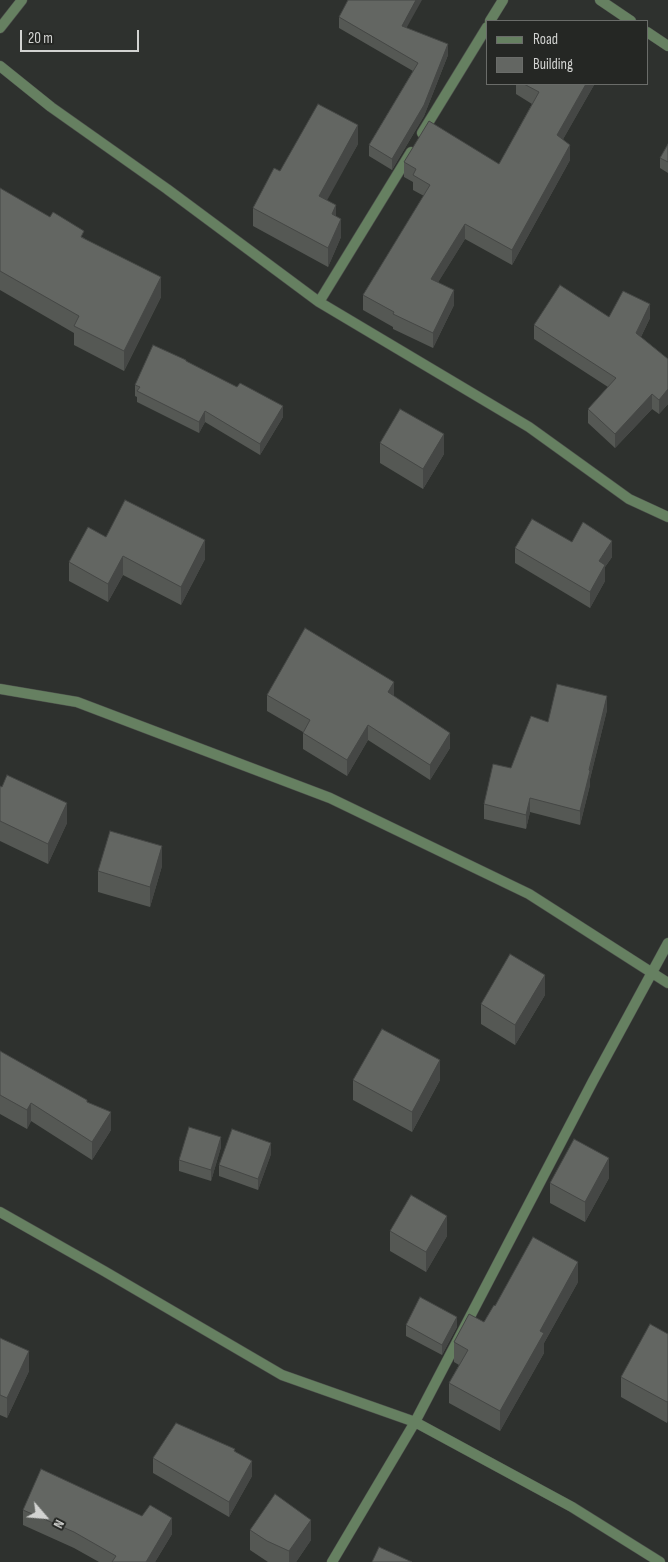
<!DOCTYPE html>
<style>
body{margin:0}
#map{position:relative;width:668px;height:1562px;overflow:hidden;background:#2e312e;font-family:"Sofia Sans Condensed",sans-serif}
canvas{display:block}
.legend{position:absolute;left:486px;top:20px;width:162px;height:65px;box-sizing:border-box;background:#252724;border:1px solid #6a6c69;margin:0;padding:6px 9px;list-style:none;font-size:15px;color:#d2d3d1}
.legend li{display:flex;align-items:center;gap:10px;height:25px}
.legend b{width:25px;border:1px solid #6a6c69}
.north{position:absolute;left:20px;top:1492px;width:50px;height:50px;-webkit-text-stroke:4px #252724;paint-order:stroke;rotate:117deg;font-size:14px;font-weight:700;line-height:20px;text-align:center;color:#d2d3d1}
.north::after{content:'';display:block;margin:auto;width:18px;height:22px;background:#d2d3d1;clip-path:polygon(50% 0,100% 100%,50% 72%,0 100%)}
.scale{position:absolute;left:20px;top:30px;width:119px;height:22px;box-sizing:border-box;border:2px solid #d2d3d1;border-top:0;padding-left:6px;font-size:15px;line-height:18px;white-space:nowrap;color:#d2d3d1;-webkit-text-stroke:4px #252724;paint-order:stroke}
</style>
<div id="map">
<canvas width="668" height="1562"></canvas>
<ul class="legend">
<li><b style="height:6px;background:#668061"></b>Road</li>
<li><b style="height:14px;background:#636662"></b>Building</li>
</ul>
<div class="north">N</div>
<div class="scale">20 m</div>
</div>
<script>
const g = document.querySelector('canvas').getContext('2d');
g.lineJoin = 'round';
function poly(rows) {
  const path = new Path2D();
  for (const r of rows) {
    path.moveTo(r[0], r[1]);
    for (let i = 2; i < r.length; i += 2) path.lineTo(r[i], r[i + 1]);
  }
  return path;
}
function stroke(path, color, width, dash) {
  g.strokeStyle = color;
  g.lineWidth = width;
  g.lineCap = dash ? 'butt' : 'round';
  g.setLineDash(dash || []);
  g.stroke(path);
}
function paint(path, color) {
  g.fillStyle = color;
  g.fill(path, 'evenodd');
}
const street = poly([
 [600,0,631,21],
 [490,21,503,0],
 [0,28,22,0],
 [647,32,668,46],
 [0,66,51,107,167,189,319,302,529,427,629,499,668,517],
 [422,133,487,27],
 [319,302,411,152],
 [0,689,77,702,330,798,529,894,668,983],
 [0,1212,104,1271,282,1375,415,1422,572,1507,660,1562],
 [332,1562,415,1422,593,1081,668,943]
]);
const wall = poly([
 [339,17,407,28,448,55,424,116,392,170,369,156,369,145,413,71,339,28],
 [516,84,594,84,594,85,563,139,570,160,512,265,465,239,438,282,454,305,433,348,393,329,393,327,363,310,363,295,424,196,413,190,413,182,404,177,404,162,499,164,532,104,516,94],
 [358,144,326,200,336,216,341,237,328,267,253,226,253,208,280,171],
 [668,144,668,173,660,168,660,158],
 [0,188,84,238,161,297,124,371,74,345,74,333,0,290],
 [609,317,650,318,641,337,668,359,668,404,659,414,652,409,615,448,588,423,588,409,608,387,534,339,534,325],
 [186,361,283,417,260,455,205,422,199,433,137,402,137,397,135,396,135,385],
 [380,443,444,454,423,489,380,463],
 [106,537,205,559,181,605,123,575,108,602,69,581,69,562],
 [572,542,612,557,605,567,605,581,590,608,515,563,515,548],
 [267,695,394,696,450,748,430,780,368,740,347,776,303,749,303,732,267,711],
 [607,710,590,779,590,785,580,825,530,812,526,829,484,819,484,804,511,768,548,722],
 [0,786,67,823,48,864,0,841],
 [162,866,150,907,98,892,98,871],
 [545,995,515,1045,481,1024,481,1004],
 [0,1051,87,1102,111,1130,92,1160,31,1121,27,1129,0,1114],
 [353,1080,440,1080,412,1132,353,1100],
 [221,1147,211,1181,179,1171,179,1160],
 [271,1154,258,1190,219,1176,219,1165],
 [609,1178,585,1222,550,1203,550,1183],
 [390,1231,447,1236,426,1272,390,1251],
 [578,1282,544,1343,544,1353,500,1431,449,1403,449,1383,459,1365,454,1362,454,1342,484,1322,495,1306],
 [406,1325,457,1327,442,1355,406,1336],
 [668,1334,667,1423,621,1397,621,1377],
 [0,1338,29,1371,7,1418,0,1415],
 [235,1451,252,1476,229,1517,153,1473,153,1458],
 [23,1510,172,1534,155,1562,99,1562,74,1548,23,1525],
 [250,1530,311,1540,296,1562,268,1562,250,1550]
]);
const shadedWall = poly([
 [416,0,422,0,402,36,402,26],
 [448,44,448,55,424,116,392,170,392,159],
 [586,84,594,84,594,85,557,150,557,135],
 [358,125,358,144,319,215,319,196],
 [570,145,570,160,512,265,512,250],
 [336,205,336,224,332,214],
 [341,219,341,237,328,267,328,248],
 [465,224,465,239,431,294,431,279],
 [161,277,161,297,124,371,124,351],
 [454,290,454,305,433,348,433,333],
 [650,304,650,318,636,347,636,333],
 [668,389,668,404,659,414,659,400],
 [652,394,652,409,615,448,615,434],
 [283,406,283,417,260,455,260,444],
 [205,411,205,422,199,433,199,422],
 [444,434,444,454,423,489,423,469],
 [205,540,205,559,181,605,181,587],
 [612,541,612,557,605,567,605,581,590,608,590,592,599,561],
 [123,556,123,575,108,602,108,584],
 [394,682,394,698,388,692],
 [607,696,607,710,590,779,590,785,580,825,580,811],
 [368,725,368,740,347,776,347,760],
 [450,733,450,748,430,780,430,765],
 [530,798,530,812,526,829,526,815],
 [67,803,67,823,48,864,48,844],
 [162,846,162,866,150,907,150,887],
 [545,975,545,995,515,1045,515,1025],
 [440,1060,440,1080,412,1132,412,1112],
 [31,1103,31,1121,27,1129,27,1110],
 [111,1112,111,1130,92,1160,92,1142],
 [221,1137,221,1147,211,1181,211,1170],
 [271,1143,271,1154,258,1190,258,1179],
 [609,1158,609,1178,585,1222,585,1202],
 [447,1216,447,1236,426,1272,426,1252],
 [578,1262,578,1282,544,1343,544,1353,500,1431,500,1411,540,1331],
 [457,1317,457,1327,442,1355,442,1345],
 [29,1351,29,1371,7,1418,7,1398],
 [668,1401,668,1421,667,1423,667,1402],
 [252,1461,252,1476,229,1517,229,1502],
 [172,1518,172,1534,155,1562,146,1562],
 [311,1520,311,1540,296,1562,289,1562,289,1551]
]);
const building = poly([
 [348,0,416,0,402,26,448,44,424,105,392,159,369,145,418,63,339,17,348,0],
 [524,84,586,84,557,135,570,145,512,250,465,224,431,279,454,290,433,333,393,314,394,312,363,295,430,185,413,175,416,169,404,162,429,121,499,164,539,92,524,84],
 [318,104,358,125,319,196,336,205,332,214,341,219,328,248,253,208,274,168,280,171,318,104],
 [668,144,668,162,660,158,668,144],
 [0,188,50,217,53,212,84,231,81,237,161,277,124,351,74,326,79,316,0,271,0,188],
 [560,285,609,317,623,291,650,304,636,333,668,359,668,389,659,400,652,394,615,434,588,409,616,378,534,325,560,285],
 [153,345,186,360,186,361,237,387,240,383,283,406,260,444,205,411,199,422,137,391,140,387,135,385,153,345],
 [400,409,444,434,423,469,380,443,400,409],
 [125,500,205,540,181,587,123,556,108,584,69,562,88,527,106,537,125,500],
 [532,519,572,542,583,522,612,541,599,561,605,565,590,592,515,548,532,519],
 [305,628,394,682,388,692,450,733,430,765,368,725,347,760,303,733,310,720,267,695,305,628],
 [557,684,607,696,589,770,590,771,580,811,530,798,526,815,484,804,493,764,511,768,531,716,548,722,557,684],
 [7,775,67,803,48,844,0,821,0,786,2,787,7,775],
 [110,831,162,846,150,887,98,871,110,831],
 [510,954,545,975,515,1025,481,1004,510,954],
 [382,1029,440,1060,412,1112,353,1080,382,1029],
 [0,1051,87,1100,87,1102,111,1112,92,1142,31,1103,27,1110,0,1095,0,1051],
 [189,1127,221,1137,211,1170,179,1160,189,1127],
 [232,1129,271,1143,258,1179,219,1165,232,1129],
 [574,1139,609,1158,585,1202,550,1183,574,1139],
 [411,1195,447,1216,426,1252,390,1231,411,1195],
 [533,1237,578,1262,540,1331,544,1333,500,1411,449,1383,468,1350,454,1342,469,1314,484,1322,494,1305,495,1306,533,1237],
 [420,1297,457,1317,442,1345,406,1325,420,1297],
 [650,1324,668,1334,668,1401,667,1402,621,1377,650,1324],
 [0,1338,29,1351,7,1398,0,1395,0,1338],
 [176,1423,235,1449,234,1451,252,1461,229,1502,153,1458,176,1423],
 [41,1469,142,1516,150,1505,172,1518,146,1562,112,1562,116,1556,74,1532,23,1510,41,1469],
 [275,1494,311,1520,289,1551,267,1541,250,1530,275,1494],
 [379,1547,412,1562,372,1562,379,1547]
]);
stroke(street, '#4c4e4b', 11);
stroke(street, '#668061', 10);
paint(wall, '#555854');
paint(shadedWall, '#454745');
paint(building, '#636662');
stroke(building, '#454745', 1);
</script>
